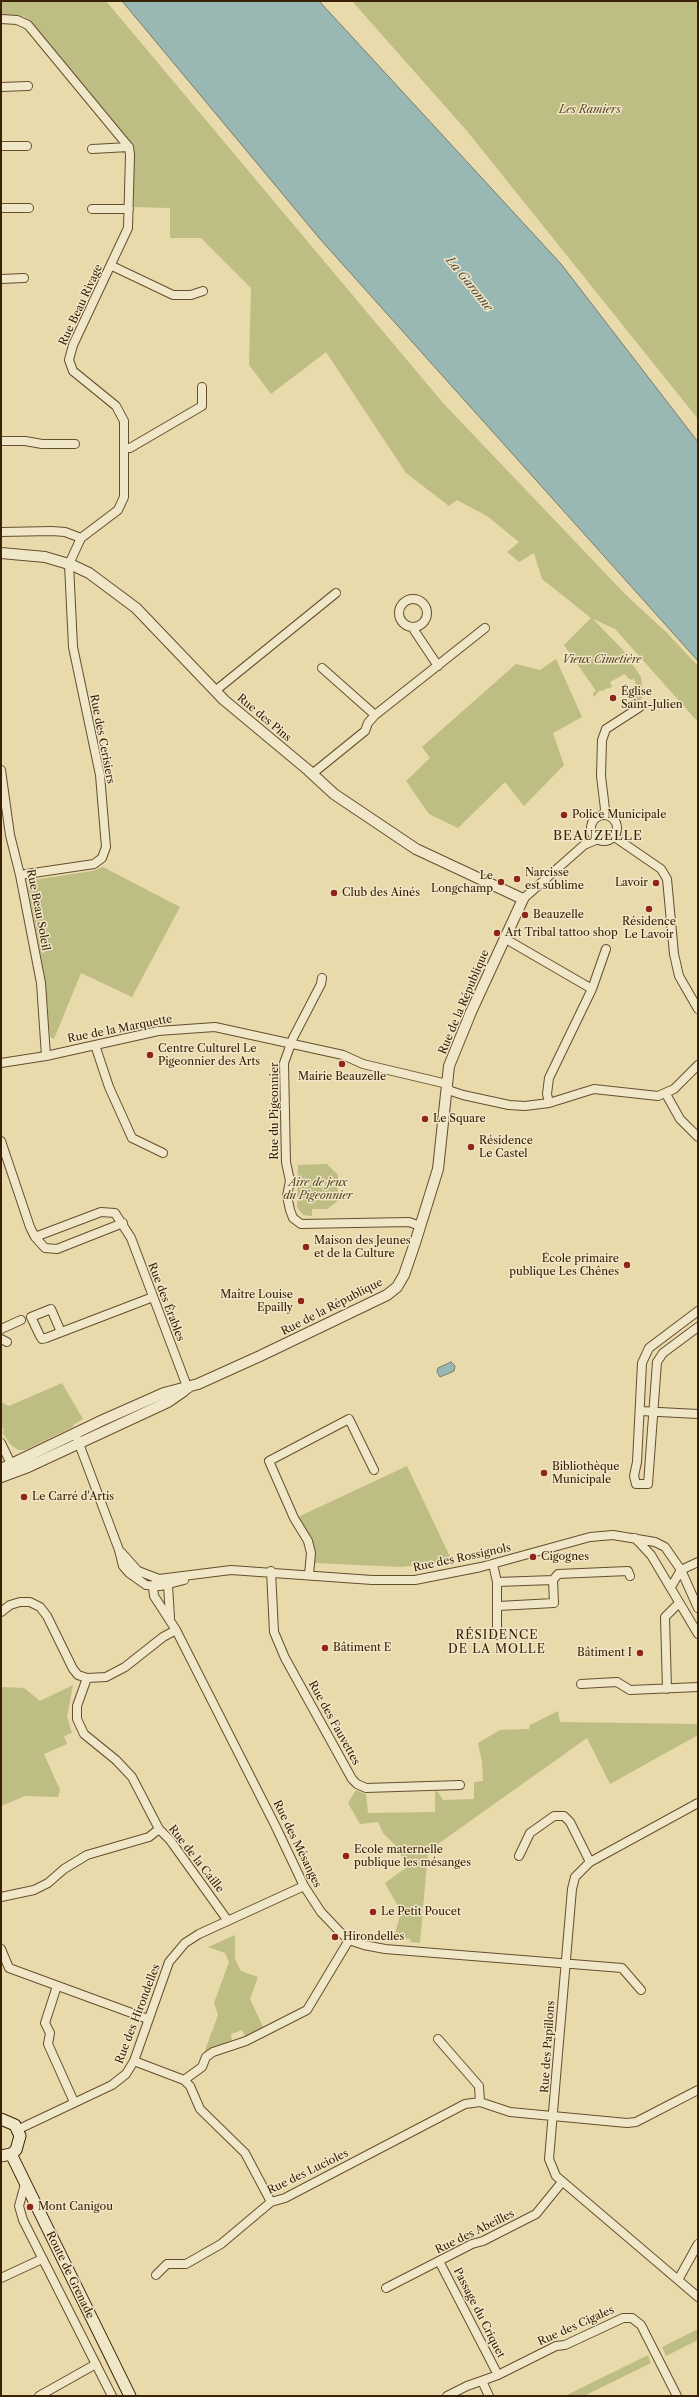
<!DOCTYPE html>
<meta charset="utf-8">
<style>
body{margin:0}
#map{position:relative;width:699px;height:2397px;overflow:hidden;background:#e8daab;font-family:"Libre Caslon Text",serif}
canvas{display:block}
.frame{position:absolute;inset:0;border:2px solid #3a2005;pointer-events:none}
</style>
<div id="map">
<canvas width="699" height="2397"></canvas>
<div class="frame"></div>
</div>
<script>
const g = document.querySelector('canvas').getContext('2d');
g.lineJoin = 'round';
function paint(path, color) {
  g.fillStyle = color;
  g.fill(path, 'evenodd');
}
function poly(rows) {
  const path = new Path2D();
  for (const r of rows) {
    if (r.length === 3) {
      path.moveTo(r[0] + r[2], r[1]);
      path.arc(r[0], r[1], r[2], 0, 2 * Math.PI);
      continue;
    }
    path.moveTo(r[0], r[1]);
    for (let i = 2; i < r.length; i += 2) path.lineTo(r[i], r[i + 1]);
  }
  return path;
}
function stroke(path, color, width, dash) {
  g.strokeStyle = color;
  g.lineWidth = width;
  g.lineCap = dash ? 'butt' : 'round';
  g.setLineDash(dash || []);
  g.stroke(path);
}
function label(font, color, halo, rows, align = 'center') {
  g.font = font + ' "Libre Caslon Text",serif';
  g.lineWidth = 3;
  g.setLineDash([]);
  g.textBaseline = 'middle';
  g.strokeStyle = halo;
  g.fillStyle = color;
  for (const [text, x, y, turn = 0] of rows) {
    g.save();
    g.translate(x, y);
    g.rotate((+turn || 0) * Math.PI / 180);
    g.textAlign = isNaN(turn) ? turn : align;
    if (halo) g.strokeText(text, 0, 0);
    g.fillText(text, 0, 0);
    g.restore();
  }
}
const green = poly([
 [1,1,106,1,443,403,626,595,667,633,698,666,698,722,615,629,593,619,623,650,641,677,643,692,642,698,634,706,630,700,635,697,633,692,636,693,636,687,639,685,636,685,634,678,632,680,628,678,625,674,610,682,612,687,606,689,605,688,605,690,599,691,594,697,593,693,596,691,564,645,591,618,542,579,534,553,519,562,507,552,519,542,487,516,457,500,449,506,406,473,326,352,271,394,249,365,251,288,201,238,170,238,170,208,134,207,134,146,32,23,24,17,1,15],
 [352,1,698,1,698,419,467,131],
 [556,659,582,717,553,733,564,765,524,806,505,782,458,828,429,814,406,781,430,758,422,747,516,664,540,670],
 [103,867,180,907,132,997,81,973,54,1039,50,1037,44,973,28,887,33,880,92,871],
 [327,1164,338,1175,338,1201,327,1209,312,1209,312,1216,303,1215,297,1207,298,1165],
 [62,1383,83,1419,73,1425,73,1427,25,1450,18,1450,10,1444,2,1432,4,1430,1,1425,1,1402,9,1406],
 [407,1466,452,1561,401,1567,314,1563,312,1540,298,1517],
 [73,1685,67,1717,72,1733,64,1736,67,1744,44,1754,60,1790,58,1797,25,1796,1,1806,1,1687,24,1688,40,1701],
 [558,1711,560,1722,698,1724,698,1735,610,1784,587,1738,428,1851,420,1943,410,1942,411,1939,394,1937,401,1912,385,1883,407,1867,397,1847,383,1833,378,1822,360,1824,348,1803,356,1790,366,1794,368,1813,435,1812,435,1791,438,1792,443,1800,474,1799,474,1782,483,1781,482,1762,478,1743,500,1730,529,1729,530,1725],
 [235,1935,235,1959,241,1971,258,1977,250,1999,264,2029,246,2038,242,2030,231,2034,232,2040,204,2053,218,2015,214,2003,229,1962,225,1953,208,1947],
 [698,2329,698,2340,666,2356,662,2347],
 [648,2355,651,2363,584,2396,565,2396]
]);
const water = poly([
 [122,1,319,1,561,264,698,442,698,661,320,239,122,1],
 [451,1362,455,1366,454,1371,440,1377,437,1372,438,1368,451,1362]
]);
const minor = poly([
 [1,19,17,20,28,25,123,140,129,147,130,155,128,228,73,345,69,360,73,371,116,406,124,421,124,497,118,510,81,538],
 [1,87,28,86],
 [1,146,27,146],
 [92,149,129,147],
 [1,208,29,208],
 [92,209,129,209],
 [112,266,173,295,191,295,203,291],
 [1,279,24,278],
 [1,441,25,441,42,444,75,444],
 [125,448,130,448,202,406,202,387],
 [1,532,52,531,65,532,81,538],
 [413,613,14],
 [412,627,438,666],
 [322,668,375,715],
 [215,691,336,593],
 [1,770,10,835,20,875,41,983,46,1056],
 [312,774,365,731,368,723,375,715,485,628],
 [604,815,605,809,601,776,602,740,606,729,640,707],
 [604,828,13],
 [613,836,661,869,667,879,674,954,679,976,698,1009],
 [20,875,94,864,102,858,106,847,100,775,73,647,69,564,81,538],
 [523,899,584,845,598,839],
 [504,938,592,989],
 [322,978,321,984,293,1038,284,1063,286,1162,290,1181,287,1196,290,1210,293,1218,301,1224,409,1222,420,1226],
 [95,1045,109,1087,132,1138,163,1153],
 [1,1063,46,1056,158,1031,215,1027,343,1055,363,1064,443,1083,451,1091,463,1095,509,1105,525,1106,549,1103,594,1089,658,1096,674,1089,698,1065],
 [666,1094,680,1119,698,1137],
 [549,1103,547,1094,549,1078,592,989,606,949],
 [1,1141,30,1227,35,1237,45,1248,57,1249,123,1223],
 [35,1237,101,1212,115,1213,131,1238,188,1389],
 [698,1311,649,1348,642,1363,637,1462,634,1476,636,1484,648,1484,657,1362,663,1353,698,1327],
 [1,1329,21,1320],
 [61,1332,51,1309,31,1317,40,1336,42,1339,46,1338,153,1297],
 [1,1339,7,1342],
 [640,1411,698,1414],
 [75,1433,119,1550,123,1566,129,1573,146,1585,161,1586,184,1580],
 [1,1443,13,1468],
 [635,1538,651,1555,698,1634],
 [121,1552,138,1571,159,1579,168,1585,170,1618],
 [493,1564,497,1582,497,1635],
 [271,1571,274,1632,285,1658,352,1779,357,1784,366,1788,460,1785],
 [309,1575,311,1553,308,1541,294,1518,269,1461,349,1419,374,1470],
 [159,1579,153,1587,154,1596,176,1630,275,1825,304,1886,321,1912,340,1932,349,1940,364,1945,385,1949,622,1968,641,1990],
 [159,1579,231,1570,372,1580,415,1580,481,1567,590,1537,613,1535,655,1542,665,1547,681,1570,698,1608],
 [497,1582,553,1580,558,1574,628,1571,630,1576],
 [671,1587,681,1570,698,1562],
 [498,1606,554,1603,553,1580],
 [1,1612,10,1605,20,1602,30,1602,40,1607,47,1616,73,1669,78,1675,87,1678],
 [176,1630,163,1637,125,1667,106,1677,87,1678,77,1706,77,1719,84,1734,116,1760,132,1777,159,1829,170,1840,228,1921],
 [581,1684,617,1682,630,1690,698,1687],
 [667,1689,665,1617,679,1603],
 [698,1803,590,1862,575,1877,572,1889,549,2159,556,2176,698,2297],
 [519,1856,530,1833,554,1816,564,1816,570,1822,590,1862],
 [1,1897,34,1890,48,1883,64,1869,87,1855,149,1837,159,1829],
 [1,1949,9,1968,148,2019],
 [57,1986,45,2023,50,2033,48,2044,74,2102],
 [438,2039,479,2086,480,2102],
 [134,2061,184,2080,190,2086,200,2109,245,2153,271,2202],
 [184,2080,202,2067,206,2057,213,2052,246,2041,307,2010,349,1940],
 [19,2129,112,2085,126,2074,134,2061,169,1962,185,1943,199,1934,304,1886],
 [25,2184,19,2206,23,2220,112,2396],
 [439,2261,498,2375],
 [156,2275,167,2264,186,2264,221,2244,271,2202,285,2198,465,2104,480,2102,510,2112,627,2123,636,2122,698,2090],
 [1,2278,42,2259],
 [678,2280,698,2244],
 [386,2288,472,2244,483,2241,536,2214,562,2182],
 [482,2381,489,2396],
 [39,2396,96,2364],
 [447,2396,467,2386,498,2375,556,2346,565,2345,623,2318,632,2318,641,2325,677,2396]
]);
const tertiary = poly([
 [1,553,45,557,72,565,89,573,136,608,224,700,308,770,334,794,416,849,523,899,471,1012,449,1066,438,1169,415,1243,404,1275,397,1287,387,1295,260,1356,198,1384,164,1393,103,1420,1,1469],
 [1,1477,28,1467,168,1402,184,1391]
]);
const secondary = poly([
 [1,2119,15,2125,20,2136,16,2150,11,2154,1,2156],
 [11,2154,130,2396]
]);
const markers = [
 [613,698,4,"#8f2418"],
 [564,815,4,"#8f2418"],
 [517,879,4,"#8f2418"],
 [501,882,4,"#8f2418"],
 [656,883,4,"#8f2418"],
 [334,893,4,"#8f2418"],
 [649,909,4,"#8f2418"],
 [525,915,4,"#8f2418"],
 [497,933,4,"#8f2418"],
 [150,1055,4,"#8f2418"],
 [342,1064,4,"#8f2418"],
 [425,1119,4,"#8f2418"],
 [471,1147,4,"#8f2418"],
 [306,1247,4,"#8f2418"],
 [627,1265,4,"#8f2418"],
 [301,1301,4,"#8f2418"],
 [544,1473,4,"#8f2418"],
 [24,1497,4,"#8f2418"],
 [533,1557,4,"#8f2418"],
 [325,1648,4,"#8f2418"],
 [640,1653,4,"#8f2418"],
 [346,1856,4,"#8f2418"],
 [373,1912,4,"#8f2418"],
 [335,1937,4,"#8f2418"],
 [30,2207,4,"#8f2418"]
];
const parkNames = [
 ["Les Ramiers",590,110],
 ["Vieux Cimetière",602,660],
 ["Aire de jeux",318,1183],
 ["du Pigeonnier",318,1196]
];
const streetNames = [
 ["Rue Beau Rivage",81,305,-65],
 ["Rue des Pins",264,718,40],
 ["Rue des Cerisiers",102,739,79],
 ["Rue Beau Soleil",38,910,79],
 ["Rue de la République",464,1002,-67],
 ["Rue de la Marquette",120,1029,-11],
 ["Rue du Pigeonnier",275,1111,-90],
 ["Rue des Érables",166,1302,69],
 ["Rue de la République",332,1307,-27],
 ["Rue des Rossignols",462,1558,-12],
 ["Rue des Fauvettes",334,1723,61],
 ["Rue des Mésanges",297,1844,64],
 ["Rue de la Caille",196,1859,52],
 ["Rue des Hirondelles",138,2014,-69],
 ["Rue des Papillons",548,2047,-86],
 ["Rue des Lucioles",308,2172,-26],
 ["Rue des Abeilles",475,2232,-26],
 ["Route de Grenade",70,2275,64],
 ["Passage du Criquet",479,2313,63],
 ["Rue des Cigales",576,2326,-24]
];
const poiNames = [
 ["Église",621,692],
 ["Saint-Julien",621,705],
 ["Police Municipale",572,815],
 ["Narcisse",525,873],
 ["est sublime",525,886],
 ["Le",493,876,"right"],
 ["Longchamp",493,889,"right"],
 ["Lavoir",648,883,"right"],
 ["Club des Ainés",342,893],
 ["Beauzelle",533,915],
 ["Résidence",649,922,"center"],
 ["Le Lavoir",649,935,"center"],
 ["Art Tribal tattoo shop",505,933],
 ["Centre Culturel Le",158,1049],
 ["Pigeonnier des Arts",158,1062],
 ["Mairie Beauzelle",342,1077,"center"],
 ["Le Square",433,1119],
 ["Résidence",479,1141],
 ["Le Castel",479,1154],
 ["Maison des Jeunes",314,1241],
 ["et de la Culture",314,1254],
 ["École primaire",619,1259,"right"],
 ["publique Les Chênes",619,1272,"right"],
 ["Maître Louise",293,1295,"right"],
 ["Epailly",293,1308,"right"],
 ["Bibliothèque",552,1467],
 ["Municipale",552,1480],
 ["Le Carré d'Artis",32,1497],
 ["Cigognes",541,1557],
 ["Bâtiment E",333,1648],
 ["Bâtiment I",632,1653,"right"],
 ["Ecole maternelle",354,1850],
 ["publique les mésanges",354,1863],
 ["Le Petit Poucet",381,1912],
 ["Hirondelles",343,1937],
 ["Mont Canigou",38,2207]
];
const waterNames = [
 ["La Garonne",469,284,51]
];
const neighbourhoodNames = [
 ["RÉSIDENCE",497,1636],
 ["DE LA MOLLE",497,1650]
];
const quarterNames = [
 ["BEAUZELLE",598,836]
];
paint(green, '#bebd83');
paint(water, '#9ab8b3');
stroke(water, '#747b6d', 1);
stroke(minor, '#664e2e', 10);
stroke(tertiary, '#664e2e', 12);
stroke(secondary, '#3a2005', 13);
stroke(minor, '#f0e7c8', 8);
stroke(tertiary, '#f0e7c8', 10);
stroke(secondary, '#f0e7c8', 11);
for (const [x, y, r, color] of markers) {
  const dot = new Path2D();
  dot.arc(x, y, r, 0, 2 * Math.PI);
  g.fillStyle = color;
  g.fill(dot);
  stroke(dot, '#f0e7c8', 1.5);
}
label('italic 11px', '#5b4724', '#f0e7c8', parkNames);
label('11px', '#3a2005', '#f0e7c8', streetNames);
label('11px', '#3a2005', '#f0e7c8', poiNames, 'left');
label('italic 12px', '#574e39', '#f0e7c8', waterNames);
g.letterSpacing = '1px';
label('12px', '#3a2005', '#f0e7c8', neighbourhoodNames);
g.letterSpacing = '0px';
g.letterSpacing = '1px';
label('13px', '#3a2005', '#f0e7c8', quarterNames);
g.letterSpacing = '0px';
</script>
